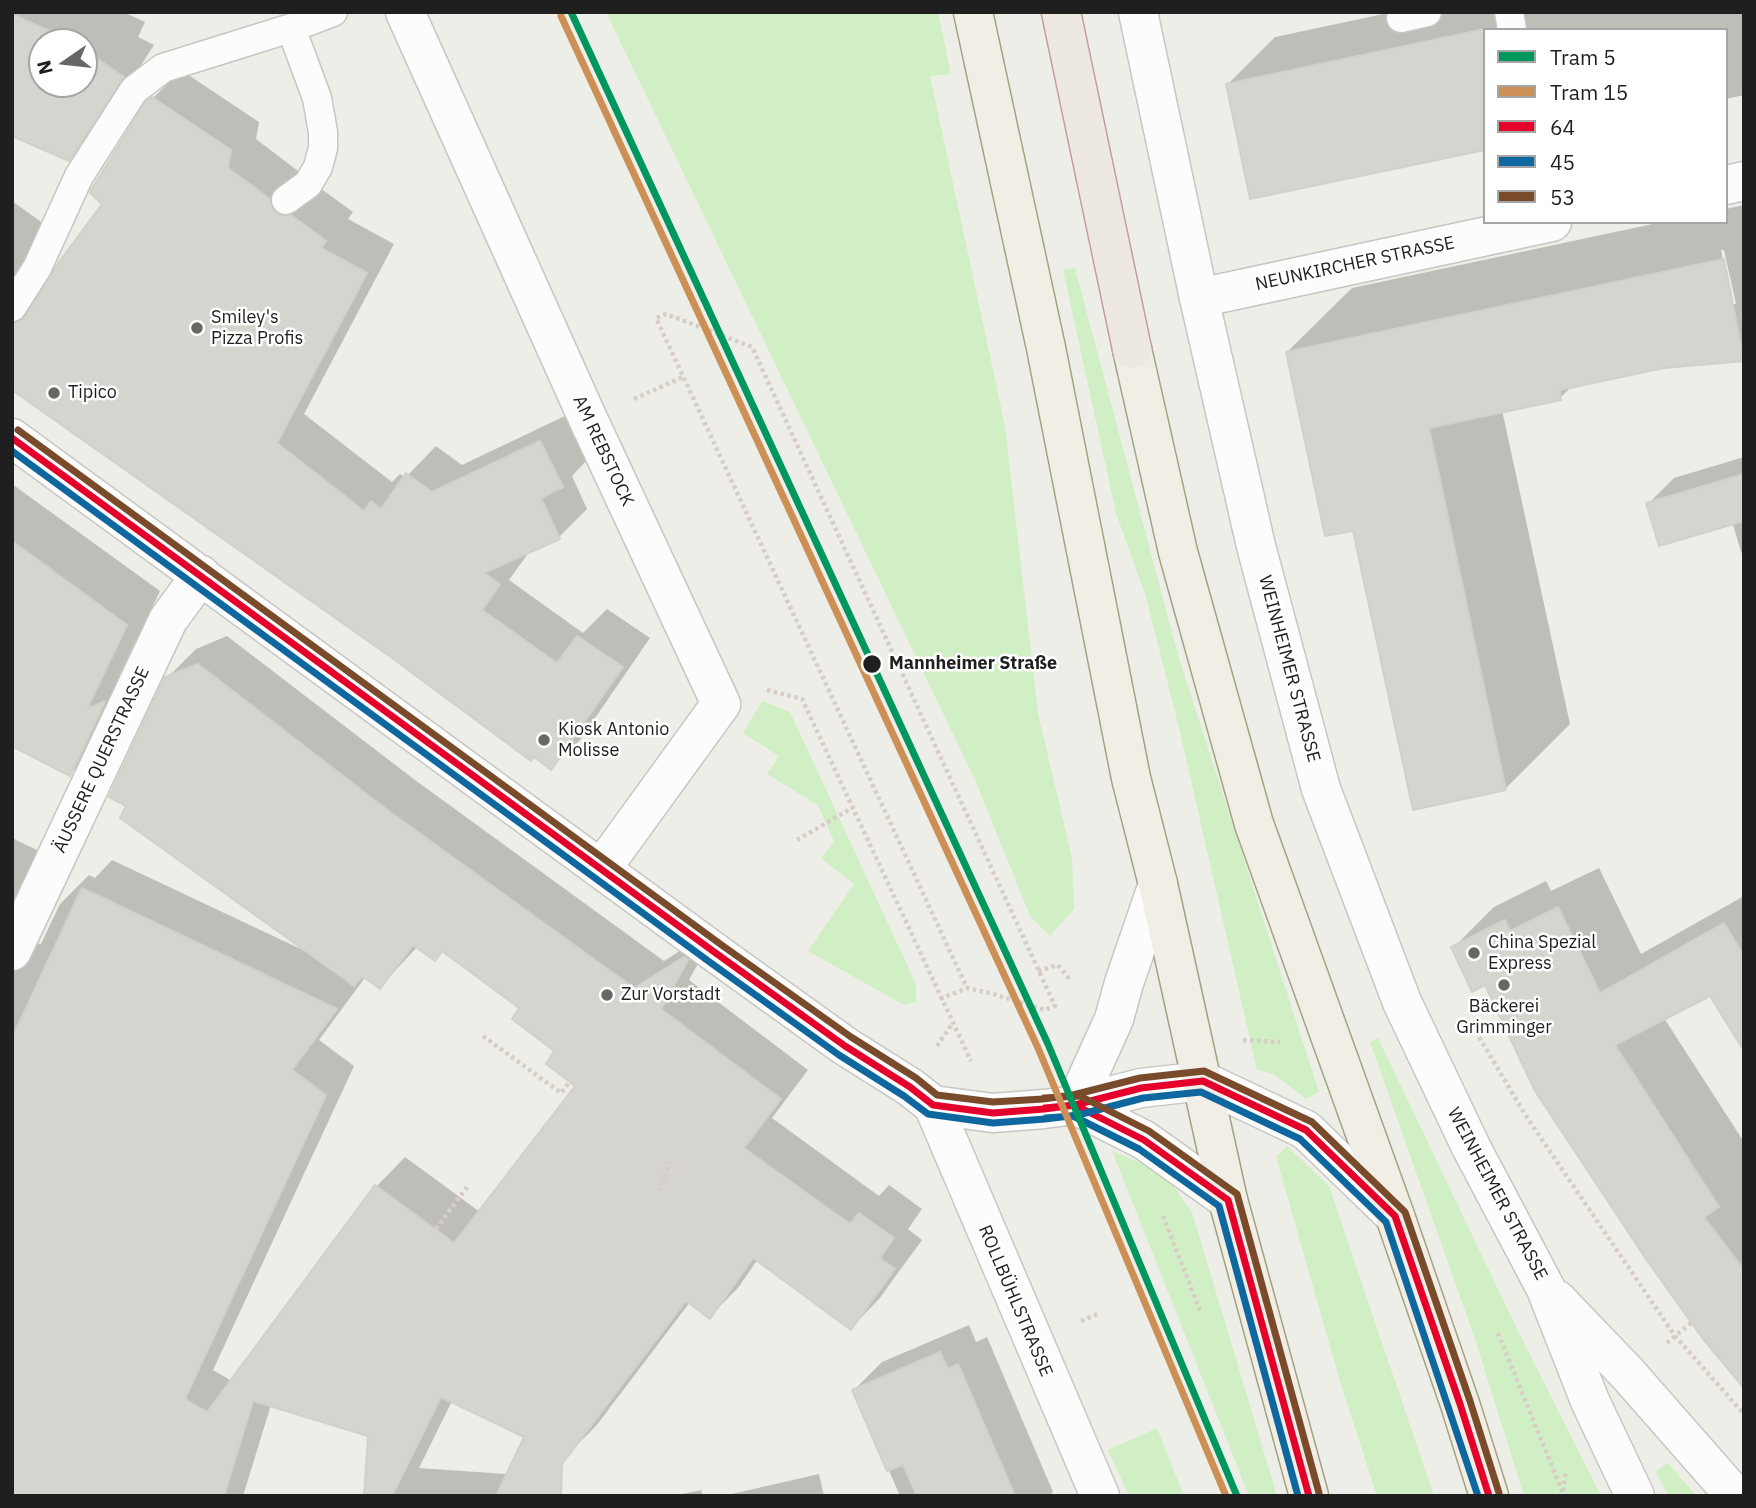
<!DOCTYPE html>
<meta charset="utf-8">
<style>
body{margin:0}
#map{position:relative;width:1756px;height:1508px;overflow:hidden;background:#eeeee8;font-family:"IBM Plex Sans",sans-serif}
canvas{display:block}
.frame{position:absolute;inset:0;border:14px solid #1f1f1f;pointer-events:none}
.legend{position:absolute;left:1483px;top:28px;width:245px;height:196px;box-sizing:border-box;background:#fff;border:2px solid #a5a5a5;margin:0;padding:9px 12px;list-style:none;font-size:21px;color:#1f1f1f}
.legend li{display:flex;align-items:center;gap:14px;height:35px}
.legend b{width:35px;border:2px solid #a5a5a5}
.north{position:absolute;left:28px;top:28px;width:70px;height:70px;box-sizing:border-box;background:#fff;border:2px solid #a5a5a5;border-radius:50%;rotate:256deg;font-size:19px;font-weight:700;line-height:28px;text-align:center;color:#1f1f1f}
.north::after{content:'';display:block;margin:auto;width:24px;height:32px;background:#676765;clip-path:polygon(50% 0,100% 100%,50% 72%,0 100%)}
</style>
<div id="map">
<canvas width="1756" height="1508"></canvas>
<div class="frame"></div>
<ul class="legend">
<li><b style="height:9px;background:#00975f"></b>Tram 5</li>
<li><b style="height:9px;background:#cc8f56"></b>Tram 15</li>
<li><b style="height:9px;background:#e4002b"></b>64</li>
<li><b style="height:9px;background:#0e679f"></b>45</li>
<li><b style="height:9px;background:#7a4b2a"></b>53</li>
</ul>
<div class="north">N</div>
</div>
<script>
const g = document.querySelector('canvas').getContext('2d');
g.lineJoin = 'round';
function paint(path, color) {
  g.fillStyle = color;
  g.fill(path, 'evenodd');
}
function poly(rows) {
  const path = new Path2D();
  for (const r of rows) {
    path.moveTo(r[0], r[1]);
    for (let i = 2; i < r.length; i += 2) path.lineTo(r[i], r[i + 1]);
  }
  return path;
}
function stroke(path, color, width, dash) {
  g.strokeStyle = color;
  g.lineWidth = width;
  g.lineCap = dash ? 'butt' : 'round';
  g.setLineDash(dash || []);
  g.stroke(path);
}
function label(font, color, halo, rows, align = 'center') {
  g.font = font + ' "IBM Plex Sans",sans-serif';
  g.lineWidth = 5;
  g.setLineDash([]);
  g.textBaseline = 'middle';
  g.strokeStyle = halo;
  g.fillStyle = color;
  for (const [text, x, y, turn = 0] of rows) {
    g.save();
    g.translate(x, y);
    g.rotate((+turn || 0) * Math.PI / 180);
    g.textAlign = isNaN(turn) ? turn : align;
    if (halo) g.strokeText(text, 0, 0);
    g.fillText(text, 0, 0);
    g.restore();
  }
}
const grass = poly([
 [606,12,938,12,951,74,930,76,1005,426,1038,713,1072,858,1074,909,1050,936,1030,916,976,782],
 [1075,268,1178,655,1319,1092,1306,1099,1273,1074,1257,1070,1179,728,1146,597,1116,513,1063,270],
 [762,701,790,712,916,984,916,1002,904,1005,808,951,854,884,821,859,834,841,818,805,767,774,779,756,743,733],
 [1378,1038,1517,1329,1601,1496,1524,1496,1475,1339,1370,1042],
 [1287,1146,1329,1186,1434,1496,1377,1496,1341,1385,1276,1157],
 [1112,1151,1163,1172,1192,1212,1277,1496,1249,1496],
 [1157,1428,1184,1496,1129,1496,1108,1450],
 [1668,1463,1697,1496,1669,1496,1655,1472]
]);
const shadow = poly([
 [12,12,123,12,145,22,138,37,154,45,105,122,69,159,12,134],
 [42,42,84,42,84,84,42,84],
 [1393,12,1744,12,1744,95,1726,99,1726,30,1485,30,1228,84,1275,37],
 [181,70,259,122,256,139,298,171,301,182,320,188,353,212,348,219,394,244,304,414,392,482,400,474,405,478,436,446,462,465,569,414,590,457,572,476,587,509,559,537,524,553,527,555,509,580,583,633,607,609,650,638,580,740,551,768,12,388,12,201,51,229,32,293,40,296,105,204,148,103],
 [1744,205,1744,360,1664,366,1572,386,1560,398,1502,410,1570,724,1506,788,1354,529,1287,352,1352,288,1662,222,1726,222,1726,209],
 [1721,250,1724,250,1736,304,1732,304],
 [1744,457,1744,561,1732,522,1648,504,1674,478],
 [12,484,160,591,118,678,137,670,103,741,70,774,12,744],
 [227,636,415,780,664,961,714,929,716,931,689,980,808,1070,772,1118,879,1196,889,1185,922,1209,908,1229,922,1240,879,1299,851,1328,758,1259,738,1288,710,1316,690,1302,596,1426,568,1454,452,1401,419,1468,549,1477,548,1496,366,1496,370,1435,271,1405,243,1496,12,1496,12,838,47,855,32,943,41,944,60,904,89,875,95,878,112,860,307,952,308,951,128,805,167,678,196,649],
 [418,946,435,958,443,950,522,1008,557,1051,578,1085,480,1212,405,1157,377,1186,232,1381,213,1370,354,1066,319,1040,364,979,360,977,363,975,380,987],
 [1599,868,1641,954,1744,896,1744,1047,1710,994,1664,1018,1744,1142,1744,1385,1486,983,1453,948,1494,907,1546,881,1551,891],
 [969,1325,976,1342,987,1337,1053,1492,1049,1496,900,1496,854,1390,882,1362],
 [819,1474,824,1496,723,1496],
 [701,1490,703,1496,673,1496]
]);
const building = poly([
 [12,14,73,42,42,42,42,84,84,84,84,50,124,77,69,161,12,136,12,14],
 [1485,29,1485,150,1250,199,1226,84,1485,29],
 [152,97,231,150,228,168,270,199,273,210,280,215,291,215,326,241,321,248,367,273,277,443,364,511,371,501,381,509,406,473,432,492,540,441,563,487,541,498,560,539,484,573,500,584,482,610,557,663,577,636,623,667,551,770,534,757,531,761,392,658,12,390,12,323,20,321,26,316,56,266,102,204,90,193,91,190,146,101,152,97],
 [1724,259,1744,361,1664,368,1560,390,1561,400,1429,428,1506,790,1413,810,1353,531,1325,536,1286,352,1724,259],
 [1744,474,1744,521,1659,546,1646,503,1744,474],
 [12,541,127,625,87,709,105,701,70,776,12,746,12,541],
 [198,664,386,809,634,988,684,957,688,960,661,1009,781,1099,744,1148,850,1224,859,1213,894,1238,880,1258,895,1269,851,1330,753,1258,710,1319,686,1301,562,1464,561,1496,496,1496,524,1437,441,1397,392,1496,364,1496,368,1436,253,1401,224,1496,12,1496,12,1038,82,888,337,1009,292,1070,326,1095,185,1399,207,1412,375,1185,454,1243,575,1086,546,1064,554,1051,512,1019,519,1008,442,951,435,961,413,945,380,989,362,976,354,986,120,818,126,806,109,797,165,677,198,664],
 [1558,907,1600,993,1724,923,1744,956,1744,1051,1710,996,1615,1045,1719,1207,1704,1217,1744,1270,1744,1388,1703,1339,1646,1259,1535,1091,1485,985,1472,992,1451,947,1505,920,1510,931,1558,907],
 [940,1352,948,1369,958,1364,1015,1496,917,1496,903,1465,887,1471,852,1390,940,1352]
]);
const path = poly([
 [634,399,683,377],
 [767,690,802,699,971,1061],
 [797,840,852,808],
 [1038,971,1058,965,1071,981],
 [940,999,967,988,990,993,1045,1010,1055,1006,752,347,666,314,656,318,967,988],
 [1472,1025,1526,1116,1675,1336,1744,1414],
 [483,1036,561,1093,570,1081],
 [1243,1040,1280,1042],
 [937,1046,952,1024],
 [660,1191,671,1158],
 [1163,1216,1201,1313],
 [436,1229,467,1187],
 [1081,1321,1098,1314],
 [1498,1333,1564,1496],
 [1667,1343,1693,1321],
 [1563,1491,1566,1471]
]);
const service = poly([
 [1509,12,1512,30],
 [1401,18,1427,12],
 [286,200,308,184,318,167,323,148,323,132,317,98,291,28],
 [12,307,37,268,79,176,134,90,163,68,291,28,333,12]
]);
const minor = poly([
 [405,12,588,419,721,704,602,868],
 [1726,185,1744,181],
 [1199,298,1552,222],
 [12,951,168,620,201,575],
 [933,1105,1100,1496]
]);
const tertiary = poly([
 [1138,12,1199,298,1256,546,1321,789,1402,1002,1471,1147,1546,1289,1590,1401,1635,1496],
 [12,438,717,954,845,1046,910,1087,933,1105,993,1113,1044,1109,1075,1105,1141,1088,1203,1081,1306,1130,1395,1216],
 [1075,1105,1114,1019,1124,983,1158,884],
 [1075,1105,1144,1140,1228,1200],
 [1557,1300,1628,1374,1735,1496]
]);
const primary = poly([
 [973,12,1046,348,1131,778,1158,884,1228,1200,1309,1496],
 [1132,349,1178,552,1254,824,1395,1216,1460,1404,1489,1496]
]);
const trunk = poly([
 [1061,12,1132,349]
]);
const bus1 = poly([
 [12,438,717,954,845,1046,910,1087,933,1105,993,1113,1044,1109,1075,1105,1141,1088,1203,1081,1306,1130,1395,1216,1460,1404,1489,1496],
 [1045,1108,1075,1105,1144,1140,1228,1200,1309,1496]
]);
const bus2 = poly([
 [12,451,711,963,839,1055,904,1096,928,1114,993,1123,1045,1119,1078,1115,1143,1098,1201,1092,1300,1139,1386,1222,1478,1496],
 [1046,1118,1073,1116,1139,1149,1219,1206,1298,1496]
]);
const bus3 = poly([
 [18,430,723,946,851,1037,916,1078,937,1095,993,1102,1043,1099,1073,1095,1140,1078,1204,1071,1312,1122,1405,1212,1470,1401,1499,1493],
 [1044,1098,1080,1096,1149,1131,1237,1194,1319,1493]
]);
const tram1 = poly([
 [571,12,1048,1044,1237,1496]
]);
const tram2 = poly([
 [561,16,1038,1048,1226,1496]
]);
const markers = [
 [197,328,7,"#676765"],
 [54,393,7,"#676765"],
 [872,664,10,"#1f1f1f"],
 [544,740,7,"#676765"],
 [1474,953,7,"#676765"],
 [1504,985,7,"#676765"],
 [607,995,7,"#676765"]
];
const streetNames = [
 ["NEUNKIRCHER STRASSE",1355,264,-12],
 ["AM REBSTOCK",603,451,65],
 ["WEINHEIMER STRASSE",1289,669,75],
 ["ÄUSSERE QUERSTRASSE",102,760,-65],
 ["WEINHEIMER STRASSE",1497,1194,62],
 ["ROLLBÜHLSTRASSE",1015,1301,67]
];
const poiNames = [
 ["Smiley's",211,318],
 ["Pizza Profis",211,339],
 ["Tipico",68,393],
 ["Kiosk Antonio",558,730],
 ["Molisse",558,751],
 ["China Spezial",1488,943],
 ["Express",1488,964],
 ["Zur Vorstadt",621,995],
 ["Bäckerei",1504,1007,"center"],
 ["Grimminger",1504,1028,"center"]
];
const stopNames = [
 ["Mannheimer Straße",889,664]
];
paint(grass, '#d1efc4');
paint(shadow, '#0003');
paint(building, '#d5d4cf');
stroke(building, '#d1d0c9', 2);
stroke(service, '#c6c6c4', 31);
stroke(minor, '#c6c6c4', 41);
stroke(tertiary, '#c6c6c4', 41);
stroke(primary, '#a5a284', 41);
stroke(trunk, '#c69d9f', 41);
stroke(path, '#d8cdc6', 4.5, [3.5, 3.5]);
stroke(service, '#fcfcfc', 28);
stroke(minor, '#fcfcfc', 38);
stroke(tertiary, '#fcfcfc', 38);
stroke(primary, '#f1efe5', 38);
stroke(trunk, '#eee8e2', 38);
stroke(bus1, '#e4002b', 7);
stroke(bus2, '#0e679f', 7);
stroke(bus3, '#7a4b2a', 7);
stroke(tram1, '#00975f', 7);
stroke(tram2, '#cc8f56', 7);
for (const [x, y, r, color] of markers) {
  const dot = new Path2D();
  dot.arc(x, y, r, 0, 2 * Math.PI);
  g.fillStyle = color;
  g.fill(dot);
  stroke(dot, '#fff', 2.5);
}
label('18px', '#1f1f1f', '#fff', streetNames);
label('18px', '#1f1f1f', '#fff', poiNames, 'left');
label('bold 18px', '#1f1f1f', '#fff', stopNames, 'left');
</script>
